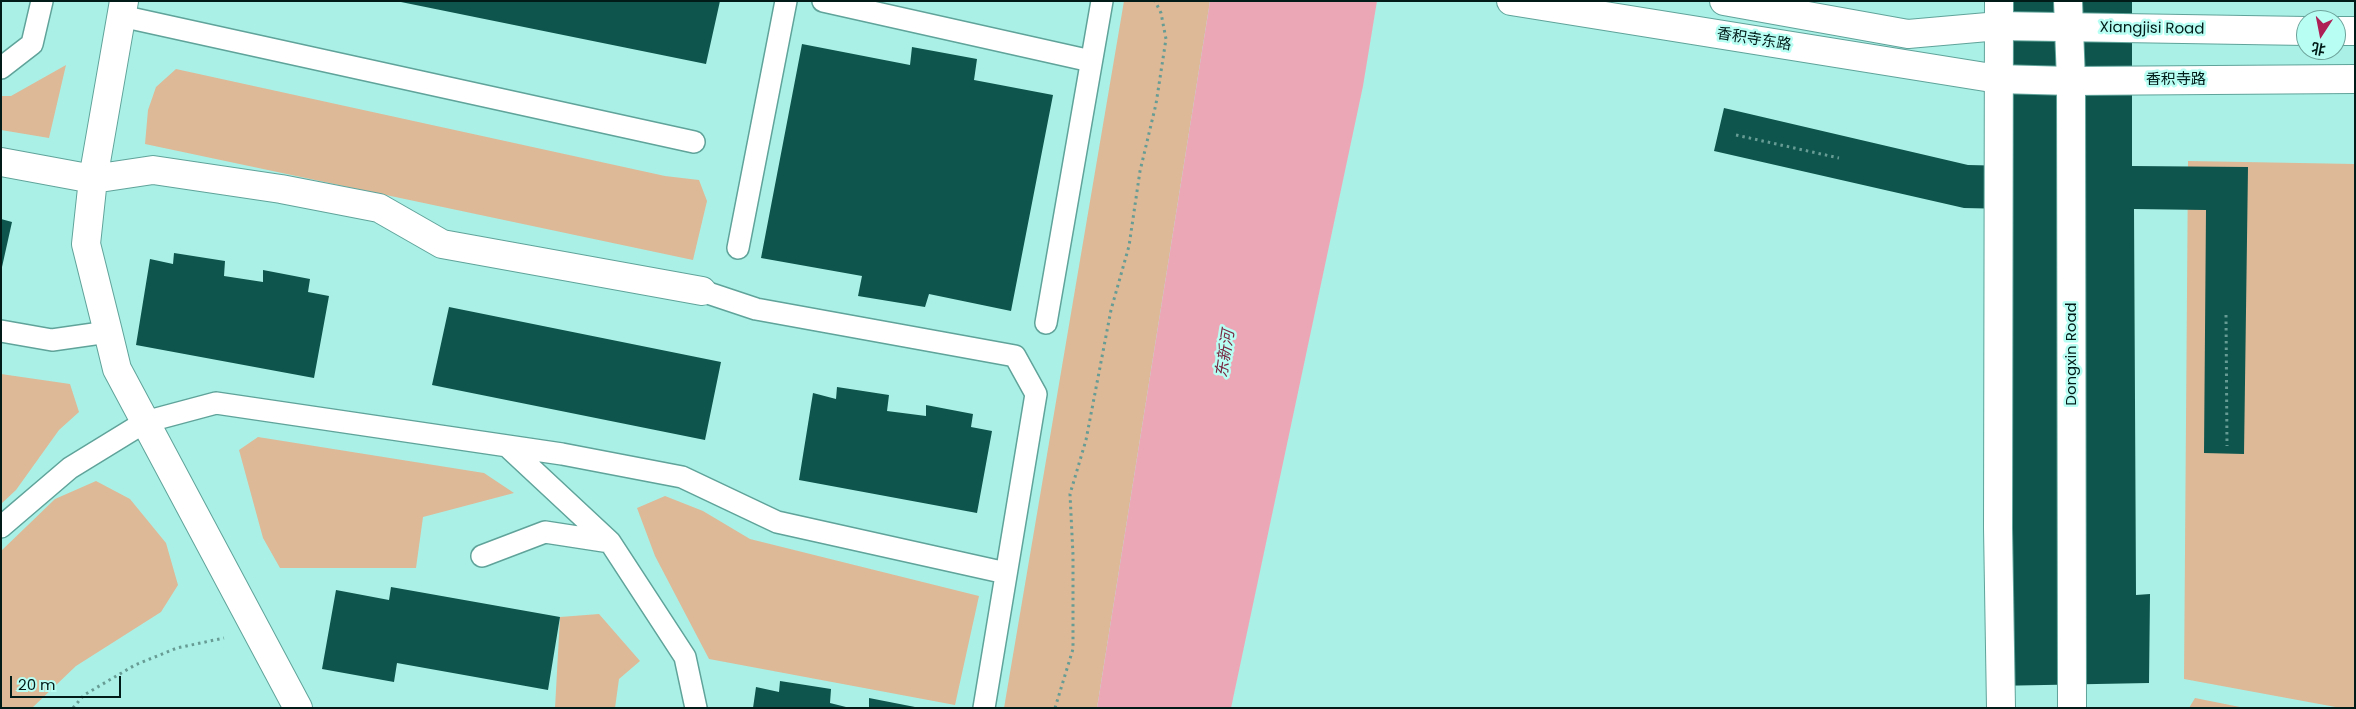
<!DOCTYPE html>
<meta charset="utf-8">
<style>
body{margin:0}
#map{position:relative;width:2356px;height:709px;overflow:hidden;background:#abf0e6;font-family:Poppins,"Noto Sans SC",sans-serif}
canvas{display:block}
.frame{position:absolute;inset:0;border:2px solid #001b18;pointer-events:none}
.north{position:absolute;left:2296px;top:10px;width:50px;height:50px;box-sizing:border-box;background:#b8fef3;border:1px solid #6ea39b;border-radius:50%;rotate:191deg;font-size:14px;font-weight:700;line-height:20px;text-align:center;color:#001b18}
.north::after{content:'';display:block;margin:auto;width:18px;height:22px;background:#ae1f56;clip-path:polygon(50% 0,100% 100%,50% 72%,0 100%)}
.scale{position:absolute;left:10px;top:676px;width:111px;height:22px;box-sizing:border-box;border:2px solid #001b18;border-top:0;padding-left:6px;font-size:15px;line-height:18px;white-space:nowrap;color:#001b18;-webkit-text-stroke:4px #b8fef3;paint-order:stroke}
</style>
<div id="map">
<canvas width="2356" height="709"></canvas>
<div class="frame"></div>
<div class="north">北</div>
<div class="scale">20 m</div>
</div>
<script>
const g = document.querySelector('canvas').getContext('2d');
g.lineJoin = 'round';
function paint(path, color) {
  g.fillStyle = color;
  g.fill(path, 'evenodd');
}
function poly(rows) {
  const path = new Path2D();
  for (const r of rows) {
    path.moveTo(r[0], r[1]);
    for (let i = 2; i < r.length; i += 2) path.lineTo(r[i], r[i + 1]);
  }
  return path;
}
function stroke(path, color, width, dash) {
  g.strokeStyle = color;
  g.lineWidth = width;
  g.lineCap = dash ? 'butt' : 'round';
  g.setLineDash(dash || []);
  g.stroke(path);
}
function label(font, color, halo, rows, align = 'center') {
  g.font = font + ' Poppins,"Noto Sans SC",sans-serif';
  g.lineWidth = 5;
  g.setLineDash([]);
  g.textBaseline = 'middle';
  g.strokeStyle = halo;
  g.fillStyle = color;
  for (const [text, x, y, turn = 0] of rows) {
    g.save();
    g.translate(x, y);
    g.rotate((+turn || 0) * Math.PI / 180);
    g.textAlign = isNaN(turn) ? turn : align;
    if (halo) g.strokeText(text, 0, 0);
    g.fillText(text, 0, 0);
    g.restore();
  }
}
const green = poly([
 [1124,1,1210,1,1097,708,1004,708],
 [66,65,49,138,1,130,1,96,11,96],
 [176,69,665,176,699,180,707,201,693,260,145,144,148,110,156,87],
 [2188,161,2355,164,2355,708,2341,708,2184,679],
 [1,374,70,384,79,412,59,430,16,490,1,504],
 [258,437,484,473,514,493,423,517,416,568,280,568,263,538,239,450],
 [96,481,130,499,166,543,178,585,161,612,76,666,32,708,1,708,1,551,55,499],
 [665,496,703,511,750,539,979,596,955,705,709,659,655,556,637,508],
 [599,614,640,661,619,679,615,708,555,708,560,617],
 [2195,698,2245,708,2189,708]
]);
const water = poly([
 [1210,1,1377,1,1363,86,1231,708,1097,708]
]);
const building = poly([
 [396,1,720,1,706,64],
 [2008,1,2132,1,2132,166,2248,167,2244,454,2204,453,2206,210,2134,209,2136,595,2150,594,2149,683,1992,686,2008,209,1964,208,1714,151,1724,108,1968,165,2010,166],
 [802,44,910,65,912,47,977,59,974,80,1053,95,1011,311,929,294,925,307,858,296,862,276,761,258],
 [1,219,12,222,2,267,1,267],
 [174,253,225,261,224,276,263,282,263,270,310,279,308,292,329,296,314,378,136,345,150,259,173,264],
 [449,307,721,362,705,440,432,385],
 [837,387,889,395,887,411,926,416,926,405,973,414,971,427,992,431,977,513,799,480,813,393,836,399],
 [391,587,560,617,548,690,397,663,394,682,322,669,336,590,389,600],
 [780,681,831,689,830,703,850,708,753,708,756,687,779,692],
 [869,698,915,707,915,708,869,708]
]);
const path = poly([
 [1736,135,1839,158],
 [2226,315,2227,446],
 [73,708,84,695,135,665,177,648,224,638],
 [1055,708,1073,649,1073,555,1070,494,1086,440,1111,310,1129,246,1140,171,1156,104,1166,39,1161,13,1155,1]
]);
const lane = poly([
 [823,1,1091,61],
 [121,16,694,142],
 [1,68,32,44,42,1],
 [738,248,786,1],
 [702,291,756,309,1015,356,1036,394,984,708],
 [1046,323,1102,1],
 [1,331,52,340,108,332],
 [507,446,610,542,685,657,696,708],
 [1,527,70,468,145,422,216,403,562,454,682,477,777,522,1006,573],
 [482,556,545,532,610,542]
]);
const street = poly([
 [124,1,93,179,86,244,108,332,117,369,298,708],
 [1,162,93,179,153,170,281,189,379,208,442,244,702,291]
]);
const secondary = poly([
 [1511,1,1998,79,2071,81,2355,79],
 [1724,1,1908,34,1999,26,2306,31],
 [2336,31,2355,31]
]);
const primary = poly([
 [1999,1,1998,528,2001,708],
 [2068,1,2071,81,2072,708]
]);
const streetNames = [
 ["Xiangjisi Road",2152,29,1],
 ["香积寺东路",1754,40,9],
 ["香积寺路",2176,80],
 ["Dongxin Road",2072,354,-90]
];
const waterNames = [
 ["东新河",1226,354,-81]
];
paint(green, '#ddb997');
paint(water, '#eca7b6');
paint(building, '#0d554d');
stroke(lane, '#5fa39a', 24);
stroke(street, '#5fa39a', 30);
stroke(secondary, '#5fa39a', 30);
stroke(primary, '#5fa39a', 30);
stroke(path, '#679c95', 3, [2.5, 4]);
stroke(lane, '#fff', 21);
stroke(street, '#fff', 28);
stroke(secondary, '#fff', 28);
stroke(primary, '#fff', 28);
label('15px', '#001b18', '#b8fef3', streetNames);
label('italic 16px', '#782841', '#b8fef3', waterNames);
</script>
